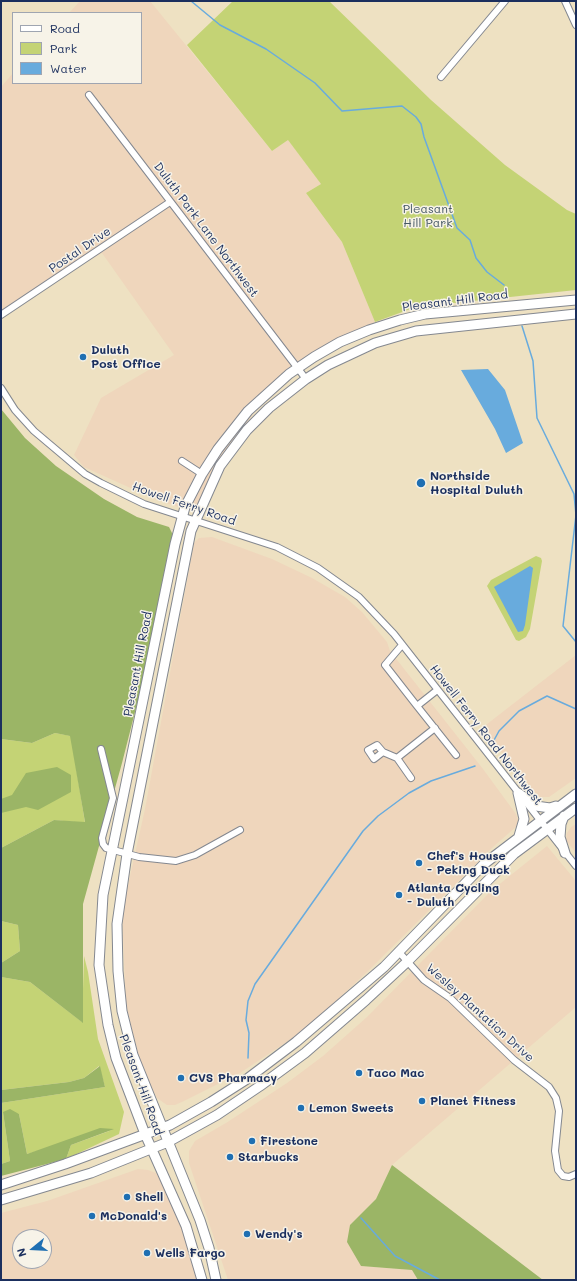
<!DOCTYPE html>
<style>
body{margin:0}
#map{position:relative;width:577px;height:1281px;overflow:hidden;background:#eee1c2;font-family:Mali,sans-serif}
canvas{display:block}
.frame{position:absolute;inset:0;border:2px solid #1b2f5e;pointer-events:none}
.legend{position:absolute;left:12px;top:12px;width:130px;height:72px;box-sizing:border-box;background:#f7f3e8;border:1px solid #9fa5b1;margin:0;padding:5px 7px;list-style:none;font-size:12px;color:#1b2f5e}
.legend li{display:flex;align-items:center;gap:8px;height:20px}
.legend b{width:20px;border:1px solid #9fa5b1}
.north{position:absolute;left:12px;top:1229px;width:40px;height:40px;box-sizing:border-box;background:#f7f3e8;border:1px solid #9fa5b1;border-radius:50%;rotate:252deg;font-size:11px;font-weight:700;line-height:16px;text-align:center;color:#1b2f5e}
.north::after{content:'';display:block;margin:auto;width:14px;height:18px;background:#1f6fb2;clip-path:polygon(50% 0,100% 100%,50% 72%,0 100%)}
</style>
<div id="map">
<canvas width="577" height="1281"></canvas>
<div class="frame"></div>
<ul class="legend">
<li><b style="height:5px;background:#fff"></b>Road</li>
<li><b style="height:11px;background:#c4d375"></b>Park</li>
<li><b style="height:11px;background:#68abdd"></b>Water</li>
</ul>
<div class="north">N</div>
</div>
<script>
const g = document.querySelector('canvas').getContext('2d');
g.lineJoin = 'round';
function paint(path, color) {
  g.fillStyle = color;
  g.fill(path, 'evenodd');
}
function poly(rows) {
  const path = new Path2D();
  for (const r of rows) {
    path.moveTo(r[0], r[1]);
    for (let i = 2; i < r.length; i += 2) path.lineTo(r[i], r[i + 1]);
  }
  return path;
}
function stroke(path, color, width, dash) {
  g.strokeStyle = color;
  g.lineWidth = width;
  g.lineCap = dash ? 'butt' : 'round';
  g.setLineDash(dash || []);
  g.stroke(path);
}
function label(font, color, halo, rows, align = 'center') {
  g.font = font + ' Mali,sans-serif';
  g.lineWidth = 3;
  g.setLineDash([]);
  g.textBaseline = 'middle';
  g.strokeStyle = halo;
  g.fillStyle = color;
  for (const [text, x, y, turn = 0] of rows) {
    g.save();
    g.translate(x, y);
    g.rotate((+turn || 0) * Math.PI / 180);
    g.textAlign = isNaN(turn) ? turn : align;
    if (halo) g.strokeText(text, 0, 0);
    g.fillText(text, 0, 0);
    g.restore();
  }
}
const built = poly([
 [80,1,150,1,272,151,288,140,321,184,306,193,342,242,375,322,346,343,296,373,257,409,222,455,195,512,157,500,84,467,74,455,101,398,174,355,102,253,1,310,1,87,13,73,13,83,141,83,141,13,69,13],
 [212,537,272,559,312,578,345,597,362,612,387,642,390,651,483,769,516,814,518,820,517,826,493,847,367,972,306,1029,240,1073,184,1101,175,1105,167,1105,157,1098,141,1066,126,1006,122,912,145,809,194,543,199,538],
 [576,655,576,778,549,797,538,797,482,728],
 [576,824,576,853,566,840,567,833,571,827],
 [547,846,576,881,576,1007,392,1165,376,1199,350,1225,361,1266,413,1270,418,1280,228,1280,189,1163,189,1151,195,1141,226,1123,287,1083,323,1056,367,1017,491,891],
 [138,1169,148,1170,156,1173,161,1181,188,1243,197,1280,1,1280,1,1213,47,1201],
 [20,1237,44,1237,44,1261,20,1261]
]);
const green = poly([
 [233,1,329,1,431,100,505,165,567,210,576,214,576,290,416,307,375,322,342,242,306,193,321,184,288,140,272,151,187,45],
 [536,556,541,558,542,561,530,629,526,637,519,641,516,640,487,586,491,580],
 [55,733,71,736,85,823,54,820,1,848,1,739,32,743],
 [1,921,18,925,20,951,1,963],
 [84,956,88,972,98,1039,124,1112,119,1134,66,1159,71,1145,112,1130,27,1154,19,1114,3,1112,10,1161,1,1164,1,1103,105,1087,99,1066,84,1078,69,1082,1,1090,1,977,30,982,82,1022]
]);
const forest = poly([
 [1,409,25,438,56,466,104,499,137,517,169,527,173,535,150,653,122,763,83,904,83,1023,30,982,1,977,1,963,20,951,18,925,1,921,1,848,54,820,85,822,70,736,55,733,32,743,1,739],
 [57,767,71,775,71,792,38,810,26,807,1,813,1,799,12,795,26,773],
 [100,1066,105,1087,1,1103,1,1090,69,1082,84,1078],
 [10,1109,19,1114,27,1154,100,1128,114,1129,71,1145,66,1159,1,1176,1,1164,10,1161,3,1112],
 [392,1165,543,1280,550,1280,418,1280,412,1270,361,1266,347,1242,350,1225,376,1199]
]);
const water = poly([
 [488,369,505,390,523,443,506,453,495,429,461,370],
 [530,566,533,568,525,625,523,631,518,632,494,587]
]);
const stream = poly([
 [191,1,220,25,266,49,315,83,342,111,402,106,416,117,421,124,424,137,457,228,470,240,476,258,487,272,504,285],
 [522,326,533,361,537,418,574,494,576,515,563,626,576,642],
 [493,742,499,731,519,711,547,696,576,709],
 [248,1058,249,1033,246,1020,248,1001,255,984,363,831,378,816,409,793,431,781,475,766],
 [361,1218,395,1256,440,1280]
]);
const minor = poly([
 [565,1,576,25],
 [441,77,505,1],
 [89,95,306,379],
 [1,315,170,202],
 [1,388,15,410,34,431,85,474,101,483,144,504,277,547,318,568,359,597,394,634,576,866],
 [182,461,202,474],
 [402,645,385,665,417,706],
 [436,691,417,706,456,755],
 [101,749,113,798,102,838,103,844,106,848,139,857,176,861,195,855,240,830],
 [383,752,374,759,368,750,377,745,383,752,397,758],
 [411,778,397,758,435,728],
 [398,951,424,980,450,998,514,1060,549,1087,556,1098,559,1111,555,1151,558,1170,563,1176,569,1177,576,1174]
]);
const highway = poly([
 [518,793,536,806,550,808,556,806],
 [518,793,524,819,519,836],
 [564,816,561,824,560,837,565,853],
 [1,1185,65,1164,170,1125,211,1102,247,1079,296,1042,384,967,484,864,576,794],
 [1,1200,91,1173,168,1142,217,1115,260,1086,305,1053,366,1000,408,961,514,854,576,808],
 [202,1280,186,1226,145,1134,116,1058,108,1025,99,965,103,895,175,544,185,507,202,474,218,449,248,411,289,374,314,357,340,342,369,330,400,320,425,314,576,300],
 [216,1280,209,1248,200,1220,133,1055,122,1011,118,971,117,924,127,854,191,531,220,466,247,430,269,408,306,379,328,365,375,343,416,331,576,314]
]);
const markers = [
 [83,357,4,"#1f6fb2"],
 [421,483,5,"#1f6fb2"],
 [419,863,4,"#1f6fb2"],
 [399,895,4,"#1f6fb2"],
 [359,1073,4,"#1f6fb2"],
 [181,1078,4,"#1f6fb2"],
 [422,1101,4,"#1f6fb2"],
 [301,1108,4,"#1f6fb2"],
 [252,1141,4,"#1f6fb2"],
 [230,1157,4,"#1f6fb2"],
 [127,1197,4,"#1f6fb2"],
 [92,1216,4,"#1f6fb2"],
 [247,1234,4,"#1f6fb2"],
 [147,1253,4,"#1f6fb2"]
];
const parkNames = [
 ["Pleasant",428,209],
 ["Hill Park",428,223]
];
const streetNames = [
 ["Duluth Park Lane Northwest",206,230,53],
 ["Postal Drive",80,250,-34],
 ["Pleasant Hill Road",455,301,-7],
 ["Howell Ferry Road",184,504,19],
 ["Pleasant Hill Road",138,664,-79],
 ["Howell Ferry Road Northwest",486,735,52],
 ["Wesley Plantation Drive",480,1013,42],
 ["Pleasant Hill Road",141,1085,70]
];
const poiNames = [
 ["Duluth",91,350],
 ["Post Office",91,364],
 ["Northside",430,476],
 ["Hospital Duluth",430,490],
 ["Chef's House",427,856],
 ["- Peking Duck",427,870],
 ["Atlanta Cycling",407,888],
 ["- Duluth",407,902],
 ["Taco Mac",367,1073],
 ["CVS Pharmacy",189,1078],
 ["Planet Fitness",430,1101],
 ["Lemon Sweets",309,1108],
 ["Firestone",260,1141],
 ["Starbucks",238,1157],
 ["Shell",135,1197],
 ["McDonald's",100,1216],
 ["Wendy's",255,1234],
 ["Wells Fargo",155,1253]
];
paint(built, '#efd6bc');
paint(green, '#c4d375');
paint(forest, '#9bb566');
paint(water, '#68abdd');
stroke(stream, '#68abdd', 1.5);
stroke(minor, '#848890', 8);
stroke(highway, '#848890', 11);
stroke(minor, '#fff', 6);
stroke(highway, '#fff', 9);
for (const [x, y, r, color] of markers) {
  const dot = new Path2D();
  dot.arc(x, y, r, 0, 2 * Math.PI);
  g.fillStyle = color;
  g.fill(dot);
  stroke(dot, '#f7f3e8', 1.5);
}
label('12px', '#455864', '#f7f3e8', parkNames);
label('12px', '#1b2f5e', '#f7f3e8', streetNames);
label('bold 12px', '#1b2f5e', '#f7f3e8', poiNames, 'left');
</script>
